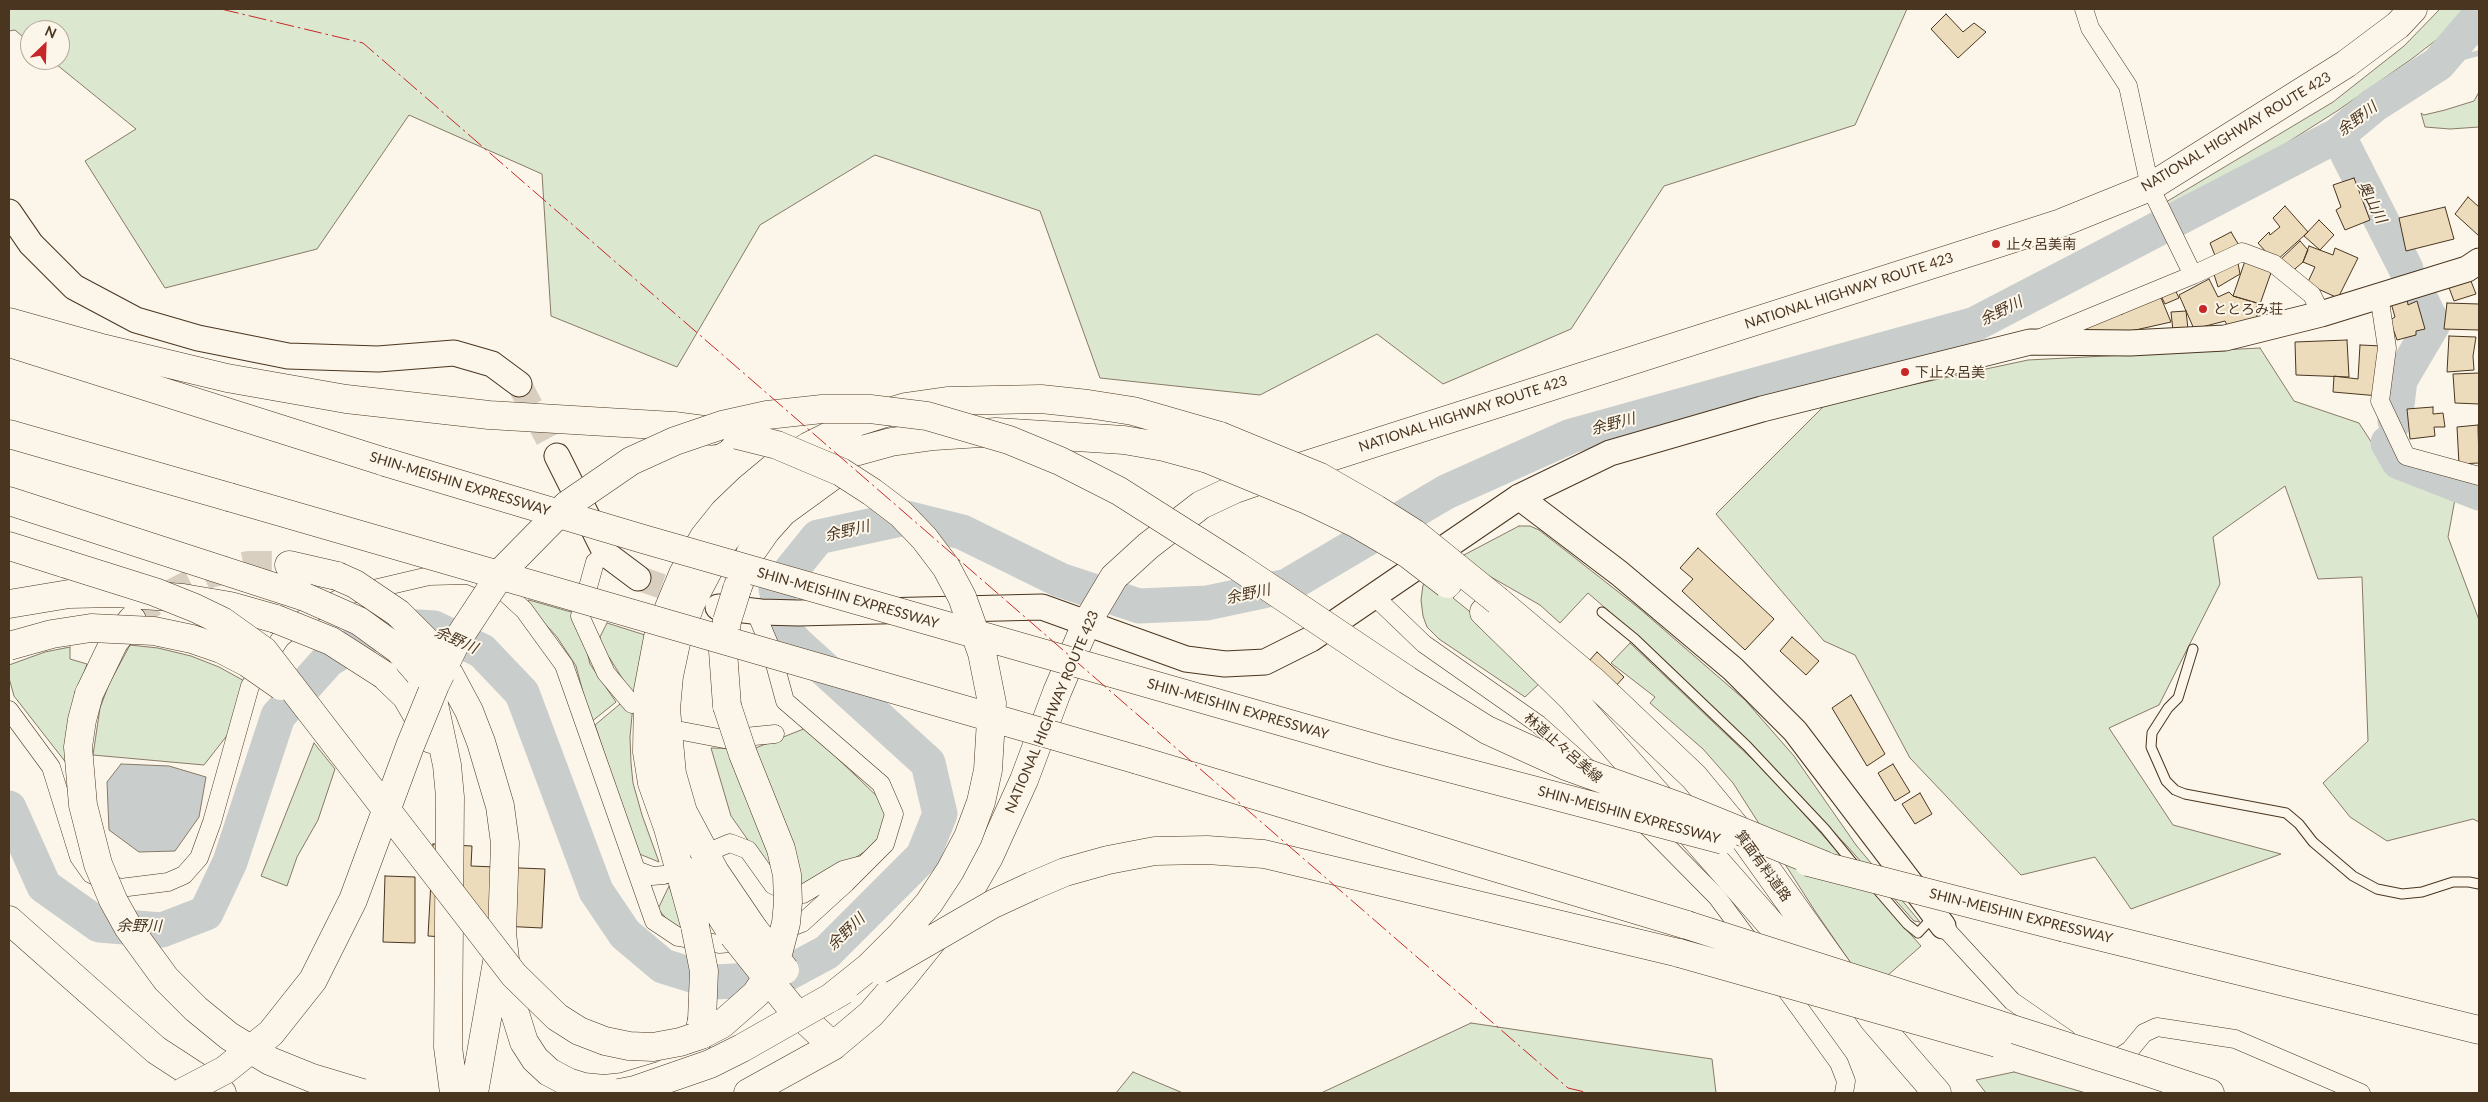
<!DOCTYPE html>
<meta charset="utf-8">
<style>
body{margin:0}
#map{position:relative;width:2488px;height:1102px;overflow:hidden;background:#fbf6e9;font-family:Lato,sans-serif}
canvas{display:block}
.frame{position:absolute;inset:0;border:10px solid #4a3520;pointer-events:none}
.north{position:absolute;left:20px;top:20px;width:50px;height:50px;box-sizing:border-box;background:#fbf6e9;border:1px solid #b4a999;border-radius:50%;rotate:24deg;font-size:14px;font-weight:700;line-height:20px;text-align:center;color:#4a3520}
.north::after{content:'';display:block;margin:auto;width:18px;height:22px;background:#c62828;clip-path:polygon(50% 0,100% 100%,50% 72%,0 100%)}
</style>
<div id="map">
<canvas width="2488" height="1102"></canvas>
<div class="frame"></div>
<div class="north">N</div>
</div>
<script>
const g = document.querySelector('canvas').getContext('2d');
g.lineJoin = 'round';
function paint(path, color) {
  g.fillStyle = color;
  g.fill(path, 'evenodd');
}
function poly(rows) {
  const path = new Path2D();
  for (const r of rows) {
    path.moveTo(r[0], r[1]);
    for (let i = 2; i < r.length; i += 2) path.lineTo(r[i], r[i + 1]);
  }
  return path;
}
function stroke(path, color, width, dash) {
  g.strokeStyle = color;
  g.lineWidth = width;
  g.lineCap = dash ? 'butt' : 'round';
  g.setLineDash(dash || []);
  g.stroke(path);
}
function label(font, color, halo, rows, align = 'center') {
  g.font = font + ' Lato,"Noto Sans JP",sans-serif';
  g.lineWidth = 4;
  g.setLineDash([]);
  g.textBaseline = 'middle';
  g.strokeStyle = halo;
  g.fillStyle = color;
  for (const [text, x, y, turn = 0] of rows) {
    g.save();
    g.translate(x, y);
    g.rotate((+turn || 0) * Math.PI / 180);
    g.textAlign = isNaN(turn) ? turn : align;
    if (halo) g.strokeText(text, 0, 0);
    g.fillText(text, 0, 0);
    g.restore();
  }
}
const green = poly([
 [9,9,1907,9,1855,125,1664,186,1571,329,1443,384,1377,334,1260,395,1100,378,1040,211,875,155,760,225,677,367,551,316,542,174,409,115,317,249,165,288,85,161,136,129,51,60,60,60,60,30,30,30,30,43,15,30,9,31,9,9],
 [2440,9,2468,9,2440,37,2413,58,2337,111,2274,151,2194,207,2173,219,2166,202,2333,102,2404,46,2440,9],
 [2479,92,2479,127,2450,129,2425,127,2421,113,2424,115,2445,110,2474,101,2479,92],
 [2260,348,2294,401,2359,423,2392,474,2455,499,2448,537,2479,620,2479,822,2473,819,2387,841,2350,817,2323,783,2368,741,2362,577,2318,579,2285,486,2213,537,2220,584,2159,705,2109,728,2173,825,2281,854,2131,909,2095,857,2021,875,1910,758,1855,655,1824,641,1716,514,1827,403,2028,360,2260,348],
 [1519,526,1530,526,1539,530,1570,554,1640,609,1745,700,1794,756,1856,845,1920,922,1914,921,1847,846,1732,726,1650,647,1588,593,1560,623,1540,605,1484,573,1474,576,1453,598,1474,615,1541,682,1525,697,1439,639,1427,627,1423,616,1421,600,1423,585,1445,565,1519,526],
 [529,600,578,614,590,664,616,702,591,722,576,666,557,637,527,604,529,600],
 [607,623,645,635,634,694,630,737,631,763,633,783,642,815,659,862,637,853,595,725,632,694,609,657,602,654,600,637,607,623],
 [1630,643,1772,778,1921,946,1870,991,1815,911,1733,783,1703,749,1650,703,1655,697,1611,663,1630,643],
 [130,645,158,648,191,656,219,667,248,683,236,724,204,765,93,755,100,708,109,684,130,645],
 [70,647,70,659,87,664,72,708,67,764,14,696,9,678,9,665,45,652,70,647],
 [806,728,884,803,886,811,878,843,804,891,779,884,731,816,711,748,753,749,806,728],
 [314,743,335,769,318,820,297,857,287,886,261,876,314,743],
 [669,886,684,928,680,929,671,924,658,909,669,886],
 [1471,1023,1712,1059,1716,1093,1321,1093,1471,1023],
 [1133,1072,1183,1093,1116,1093,1133,1072],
 [2014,1072,2086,1093,1986,1093,1976,1080,2014,1072]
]);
const water = poly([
 [121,764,169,766,206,777,199,817,175,851,139,852,109,830,107,782,121,764]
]);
const stream = poly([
 [2438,64,2479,53]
]);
const river = poly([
 [2338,135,2406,269],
 [2395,421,2400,380,2433,324,2421,300],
 [2388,443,2399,462,2479,493],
 [9,808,44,886,99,925,162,930,206,913,230,862,278,716,328,660,386,625,434,628,482,651,522,693,596,891,625,934,663,966,714,982,777,979,827,952,923,856,940,814,928,763,798,645,786,632,776,589,818,537,906,518,962,532,1060,580,1139,606,1207,603,1287,586,1446,492,1571,436,1975,324,2338,135,2374,105,2438,64,2474,22,2479,13]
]);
const building = poly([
 [1946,14,1963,32,1974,23,1986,32,1958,58,1931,29,1946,14],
 [2354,178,2370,220,2345,230,2336,210,2341,207,2333,185,2354,178],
 [2468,197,2479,207,2479,236,2455,214,2468,197],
 [2285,206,2308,232,2275,262,2258,243,2269,232,2270,235,2280,227,2273,218,2285,206],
 [2445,207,2454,239,2406,251,2399,218,2445,207],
 [2319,220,2334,235,2320,250,2304,236,2319,220],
 [2231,232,2240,247,2216,258,2210,243,2231,232],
 [2300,241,2308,250,2303,262,2289,274,2278,262,2300,241],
 [2309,246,2333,255,2335,248,2358,258,2338,298,2307,284,2315,267,2303,262,2309,246],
 [2237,258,2240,274,2218,287,2212,268,2237,258],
 [2246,258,2273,267,2260,304,2233,296,2246,258],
 [2469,276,2476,294,2454,301,2448,285,2469,276],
 [2209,279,2218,297,2229,292,2233,296,2257,303,2257,322,2227,325,2225,321,2194,329,2179,295,2209,279],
 [2173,285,2179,298,2165,304,2158,290,2173,285],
 [2159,293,2171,322,2131,331,2087,336,2083,322,2103,315,2123,314,2120,306,2159,293],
 [2407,298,2408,305,2417,301,2425,329,2416,331,2416,335,2397,340,2390,320,2395,317,2391,303,2407,298],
 [2447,303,2479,304,2479,330,2444,329,2447,303],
 [2186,311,2188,329,2173,331,2171,312,2186,311],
 [2449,336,2476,337,2473,356,2474,370,2447,372,2449,336],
 [2347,340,2349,377,2296,375,2295,342,2347,340],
 [2360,345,2382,346,2379,396,2333,392,2334,376,2358,379,2360,345],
 [2479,373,2479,404,2455,403,2453,374,2479,373],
 [2433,407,2433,414,2443,413,2445,427,2434,427,2435,436,2410,439,2407,409,2433,407],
 [2478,425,2479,463,2459,464,2457,427,2478,425],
 [1698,548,1774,619,1745,650,1682,591,1693,579,1680,568,1698,548],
 [1792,637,1819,661,1806,675,1780,651,1792,637],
 [1597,652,1624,677,1600,703,1573,679,1597,652],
 [1851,695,1885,754,1867,766,1832,708,1851,695],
 [1893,764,1910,792,1895,801,1878,773,1893,764],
 [1920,793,1932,814,1915,824,1902,804,1920,793],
 [433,844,472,846,471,866,545,869,542,928,461,924,460,938,428,936,433,844],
 [385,876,415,877,415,943,383,942,385,876]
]);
const secondaryTunnel = poly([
 [519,384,557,456],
 [638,578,695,598]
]);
const highwayTunnel = poly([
 [132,620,152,603,209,574,249,565,289,565]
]);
const lane = poly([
 [1602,612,1635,639,1747,746,1825,829,1856,867],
 [2193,649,2178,698,2168,708,2152,733,2151,747,2166,781,2175,790,2185,794,2286,813,2299,824,2313,842,2353,876,2377,889,2402,894,2422,892,2453,882,2469,882,2479,884],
 [1875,887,1907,924,1918,933,1933,917]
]);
const street = poly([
 [2084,9,2090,28,2128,86,2150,187,2193,275],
 [2379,295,2387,348,2380,401,2406,456,2479,476],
 [2038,339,2193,275,2242,252,2274,264,2312,295,2321,314],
 [606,554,595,562,580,616,606,673,632,704],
 [1374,596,1424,644,1538,724,1590,770],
 [755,611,770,646,785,701,881,784,894,814,885,844,846,883,802,923,777,933],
 [9,710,51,767,79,857,91,874,120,888,168,882,184,875,199,858,212,822,250,686,280,639,308,615,344,596,429,576,468,575,500,588,524,610,564,665,654,921,678,937,719,944,746,942],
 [682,731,724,739,775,734],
 [1642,821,1717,897,1754,947],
 [718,848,730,843,748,850,773,885,790,893,803,894,843,870,862,865],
 [636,870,652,876,664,875],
 [1943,926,2012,1001,2067,1039],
 [1779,980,1839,1063,1846,1081,1844,1093],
 [2107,1056,2116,1059,2130,1050,2144,1033,2157,1027,2235,1039,2361,1093]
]);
const secondary = poly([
 [9,212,31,244,74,287,136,320,198,338,288,356,378,359,454,353,492,364,519,384],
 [557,456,606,554,638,578],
 [1519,497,1619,573,1733,669,1795,731,1943,926],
 [718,607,761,612,798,613,1042,607,1186,659,1225,664,1265,662,1311,639,1519,497,1610,453,1762,409,2030,342,2130,343,2225,338,2321,314,2467,269,2479,261]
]);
const highway = poly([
 [9,322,98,347,227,378,346,399,489,415,674,426,712,431],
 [9,343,385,462],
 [9,434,229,497],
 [9,501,305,597],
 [9,546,66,564],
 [289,565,337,576],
 [737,589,750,554,766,531,783,512,831,477],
 [1498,601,1593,681,1694,777,1742,835,1874,1020,1937,1093],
 [9,604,69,594,117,593,183,598,230,606,276,619],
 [1484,612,1572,698,1812,971],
 [727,621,723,651,727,706],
 [446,668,469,711,481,742,500,806,505,843,502,933,509,994,524,1042,535,1059,549,1072,568,1082,584,1087,604,1089,623,1087,663,1075,676,1067,688,1057,697,1041,702,1020],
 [384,675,406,696,431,739],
 [423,682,434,704,447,765,450,797,448,1047,454,1093],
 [89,694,114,642,132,620],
 [1138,760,1687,925],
 [693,872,733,935],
 [1032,886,1065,872,1108,860,1155,851,1207,850,1264,854,1679,953],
 [9,920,156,1050,222,1093],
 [695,926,668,828,652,783,647,752,648,690,659,632,683,574,704,537,724,512,748,489,772,469,809,446,857,422,905,407,947,401,1041,399,1088,404,1133,411,1220,436],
 [753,928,715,872,683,812,672,774,666,709,669,676,676,643,691,603,722,544,740,521,789,482,813,468,851,453,891,442,934,436,996,432,1124,440,1164,447,1208,459],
 [2065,928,2479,1030],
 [789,1005,833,1046],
 [2144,1071,2210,1093],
 [474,1093,497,962],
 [748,1093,833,1046,871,1014,904,976,962,904,989,857,1024,780,1057,692,1086,624,1114,577,1148,546,1201,505,1235,489,1284,472,1996,244,2061,223,2150,187,2346,64,2398,25,2413,9]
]);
const highwayBridge = poly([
 [737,435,777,445,841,472,872,492,901,514,924,538,946,567,962,597,982,653,992,703,988,770,981,802,968,837,950,871,929,903,900,936,869,967,829,999],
 [1220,436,1320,477,1376,509,1414,533,1498,601],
 [1208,459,1305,499,1357,524,1408,554,1447,584],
 [385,462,643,539,1388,752,1723,840],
 [229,497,1138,760],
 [66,564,155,592,195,608,222,621,264,651,514,975,557,1017,579,1031,605,1041,629,1046,653,1047,680,1042,701,1035,722,1024,756,994,771,971,779,950,786,923,788,902,787,875,781,849,743,754,727,706],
 [337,576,355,584,398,613,433,648,446,668],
 [305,597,359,621,399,650,419,673],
 [276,619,331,641,384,675],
 [727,621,737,589],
 [9,646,52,634,91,628,154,631,192,639,221,649,248,663,281,686],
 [89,694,82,720,78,747,83,805,98,864,113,900,128,927,166,979,196,1009,229,1036,270,1061,312,1078,362,1093],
 [1808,862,2065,928],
 [1687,925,2144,1071],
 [695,926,704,971,702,1020],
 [753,928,785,970],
 [733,935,789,1005],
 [1679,953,1997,1043],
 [879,970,993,904,1032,886],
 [181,1093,225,1070,271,1033,313,980,353,900,410,746,435,685,456,642,504,569,567,505,631,461,675,441,722,425,767,415,822,409,870,409,927,416,1009,440,1060,461,1119,491,1237,566,1407,680,1487,730,1566,766,1686,809,1826,866],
 [619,1093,635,1090,710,1064,742,1048,844,990]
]);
const power = poly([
 [221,9,363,43,1568,1088,1589,1093]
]);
const markers = [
 [1996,244,5,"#c62828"],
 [2203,309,5,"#c62828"],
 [1905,372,5,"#c62828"]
];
const streetNames = [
 ["NATIONAL HIGHWAY ROUTE 423",2236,132,-31],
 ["NATIONAL HIGHWAY ROUTE 423",1849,291,-18],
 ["NATIONAL HIGHWAY ROUTE 423",1463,414,-18],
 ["SHIN-MEISHIN EXPRESSWAY",460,484,17],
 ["SHIN-MEISHIN EXPRESSWAY",848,598,16],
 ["SHIN-MEISHIN EXPRESSWAY",1238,709,16],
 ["NATIONAL HIGHWAY ROUTE 423",1052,712,-67],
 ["林道止々呂美線",1563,748,41],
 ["SHIN-MEISHIN EXPRESSWAY",1629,815,15],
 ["箕面有料道路",1763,866,54],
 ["SHIN-MEISHIN EXPRESSWAY",2021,916,14]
];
const poiNames = [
 ["止々呂美南",2006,244],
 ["ととろみ荘",2213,309],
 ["下止々呂美",1915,372]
];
const waterNames = [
 ["余野川",2357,119,-37],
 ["奥山川",2372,202,63],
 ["余野川",2001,311,-27],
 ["余野川",1613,424,-15],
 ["余野川",847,531,-13],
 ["余野川",1248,594,-12],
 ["余野川",456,640,24],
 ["余野川",139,926,1],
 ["余野川",846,932,-44]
];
paint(green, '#dce7d0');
stroke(green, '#887966', 1);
paint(water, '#c9cecd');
stroke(water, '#887966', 1);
stroke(stream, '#c9cecd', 5.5);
stroke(river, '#c9cecd', 35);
paint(building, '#ecdcbc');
stroke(building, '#4a3520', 1);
stroke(secondaryTunnel, '#d8cfc1', 25, [25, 12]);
stroke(highwayTunnel, '#d8cfc1', 28, [28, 14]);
stroke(lane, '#4a3520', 11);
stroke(street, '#4a3520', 19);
stroke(secondary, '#4a3520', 27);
stroke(highway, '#4a3520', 29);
stroke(lane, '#fbf6e9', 9);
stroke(street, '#fbf6e9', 18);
stroke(secondary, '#fbf6e9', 25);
stroke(highway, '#fbf6e9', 28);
stroke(highwayBridge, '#4a3520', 29, []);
stroke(highwayBridge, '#fbf6e9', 28);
stroke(power, '#c62828', 1, [18, 4, 2.5, 4]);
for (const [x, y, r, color] of markers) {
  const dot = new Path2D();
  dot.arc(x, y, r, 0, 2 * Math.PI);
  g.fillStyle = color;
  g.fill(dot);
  stroke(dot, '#fbf6e9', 2);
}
label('14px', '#4a3520', '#fbf6e9', streetNames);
label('14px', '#4a3520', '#fbf6e9', poiNames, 'left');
label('italic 15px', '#4a3520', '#fbf6e9', waterNames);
</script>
